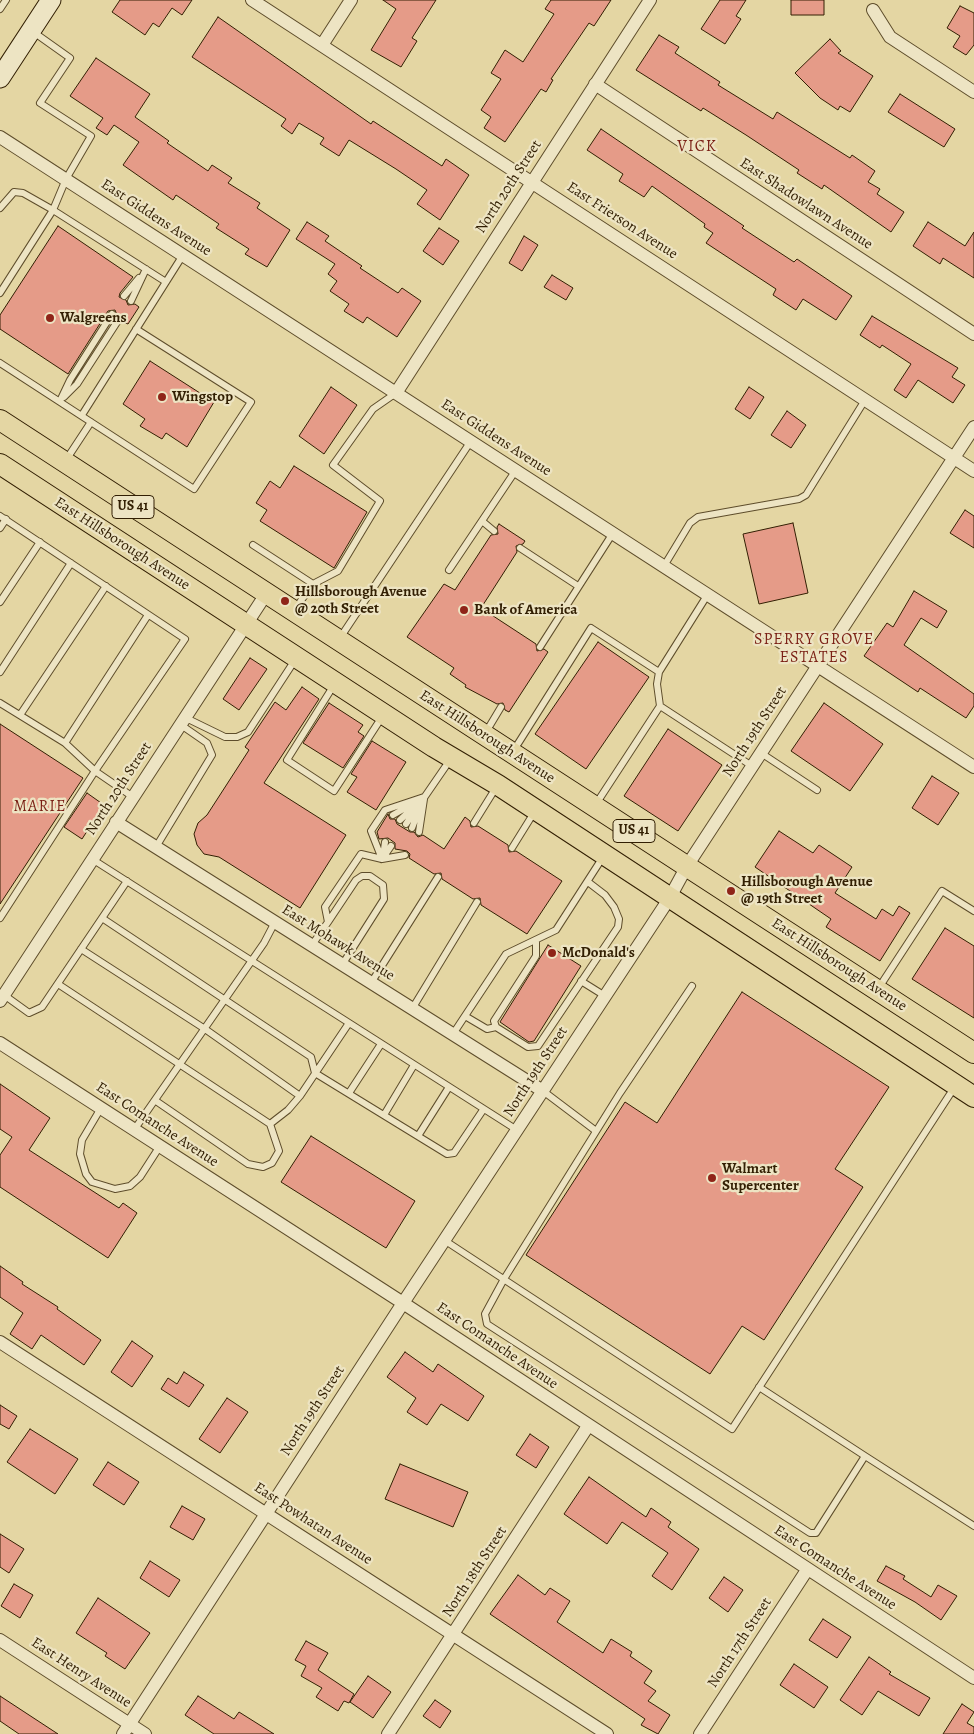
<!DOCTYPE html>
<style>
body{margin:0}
canvas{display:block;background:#e4d6a3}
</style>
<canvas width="974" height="1734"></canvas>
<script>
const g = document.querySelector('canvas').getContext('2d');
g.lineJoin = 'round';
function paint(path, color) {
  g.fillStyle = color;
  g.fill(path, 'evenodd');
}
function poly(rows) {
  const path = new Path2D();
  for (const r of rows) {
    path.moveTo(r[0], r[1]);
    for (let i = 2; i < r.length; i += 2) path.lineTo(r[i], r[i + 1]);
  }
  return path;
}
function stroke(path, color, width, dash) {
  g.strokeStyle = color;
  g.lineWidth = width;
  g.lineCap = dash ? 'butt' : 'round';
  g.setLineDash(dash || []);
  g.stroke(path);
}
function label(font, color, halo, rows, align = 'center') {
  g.font = font + ' Alegreya,serif';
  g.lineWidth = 4.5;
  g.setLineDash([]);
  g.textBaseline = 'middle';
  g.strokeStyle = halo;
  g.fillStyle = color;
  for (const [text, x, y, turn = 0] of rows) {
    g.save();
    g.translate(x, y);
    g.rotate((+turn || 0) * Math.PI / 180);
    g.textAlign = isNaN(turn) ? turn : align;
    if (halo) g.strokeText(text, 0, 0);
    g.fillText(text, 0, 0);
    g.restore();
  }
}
const building = poly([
 [120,0,192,0,182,15,172,8,159,27,153,23,145,35,112,12,120,0],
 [383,0,436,0,412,38,417,41,401,67,371,50,396,9,383,0],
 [551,0,611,0,594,26,589,23,551,79,553,80,546,92,541,89,505,142,484,128,491,117,481,110,501,79,491,73,505,50,523,62,554,14,545,9,551,0],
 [720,0,746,0,736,16,741,19,725,44,701,29,720,0],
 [791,0,824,0,824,15,791,15,791,0],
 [960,6,974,13,974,45,966,55,953,47,960,36,947,28,960,6],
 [218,17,371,124,373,121,442,166,446,159,469,175,440,220,417,204,427,190,396,169,349,140,339,156,320,144,324,138,299,123,292,134,281,126,286,119,192,57,218,17],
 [659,35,679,47,675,53,720,82,718,85,773,119,777,112,850,158,852,155,875,171,868,182,880,189,877,194,904,212,891,232,824,185,822,189,797,173,799,170,746,135,703,108,701,111,636,70,659,35],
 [830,39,841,51,838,53,873,76,850,112,840,106,838,110,820,98,795,73,830,39],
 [96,58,150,94,135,117,169,141,167,143,208,171,212,165,232,178,228,183,260,203,257,208,290,230,267,267,245,254,249,249,216,228,219,224,176,195,173,200,123,165,139,142,114,125,107,135,96,128,103,118,70,96,96,58],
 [900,94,955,129,944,147,888,112,900,94],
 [601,129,744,226,742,228,794,262,797,259,852,296,836,320,803,299,796,310,773,295,776,289,706,243,713,233,704,227,705,224,652,186,644,197,619,181,623,174,587,150,601,129],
 [307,222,329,236,325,241,362,266,360,268,398,293,402,288,421,301,397,337,367,317,363,323,344,311,349,304,330,291,337,281,328,274,335,264,296,239,307,222],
 [928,222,965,246,974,232,974,278,943,258,940,264,913,246,928,222],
 [58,226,133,277,120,293,119,297,126,300,128,305,135,304,139,307,128,324,123,322,123,316,117,315,115,310,108,311,68,374,0,329,0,315,58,226],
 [439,228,459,241,443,265,423,251,439,228],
 [524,236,538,245,522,271,509,263,524,236],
 [552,275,573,288,566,300,544,287,552,275],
 [872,316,958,368,952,377,965,385,953,403,918,380,906,398,894,390,911,364,882,345,880,348,860,335,872,316],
 [150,361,214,402,187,447,166,433,162,439,140,426,145,419,123,404,150,361],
 [331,387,357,405,324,454,299,436,331,387],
 [749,387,764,397,750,419,735,409,749,387],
 [787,411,806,425,791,448,771,435,787,411],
 [294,466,367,512,334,568,260,521,267,510,256,503,270,481,280,488,294,466],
 [965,510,974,516,974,548,950,533,965,510],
 [793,523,808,593,759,604,743,534,793,523],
 [499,524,525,541,523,544,516,546,517,552,481,608,536,644,537,651,544,649,548,652,509,712,505,710,503,703,497,704,465,687,466,685,450,674,454,668,407,637,444,584,455,590,491,535,498,534,497,527,499,524],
 [914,591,947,611,937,628,921,618,904,645,974,694,974,706,966,718,920,688,918,692,864,656,887,623,893,627,914,591],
 [598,642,649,677,586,769,535,734,598,642],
 [250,658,267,669,239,710,223,699,250,658],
 [302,687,319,699,264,783,346,835,300,908,219,857,204,854,197,845,194,834,198,823,207,815,249,750,245,747,275,702,286,710,302,687],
 [329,703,363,725,358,732,364,736,343,768,303,743,329,703],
 [824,703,883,744,850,791,791,751,824,703],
 [0,724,83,778,0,904,0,724],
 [668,729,722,765,678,831,624,796,668,729],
 [372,741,406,762,376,810,347,792,357,777,351,774,372,741],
 [932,776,959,793,938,825,912,808,932,776],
 [87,793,104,805,82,839,64,827,87,793],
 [388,814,390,819,395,819,397,824,410,832,414,832,418,837,423,835,444,849,465,817,470,821,471,827,478,826,508,845,509,852,516,851,562,881,527,934,481,905,480,898,473,899,442,879,441,873,434,874,409,858,410,854,407,851,395,849,395,843,388,838,379,839,377,832,388,814],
 [779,831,813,853,819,845,852,867,835,893,876,919,882,909,893,916,899,906,910,913,880,961,826,927,831,919,755,867,779,831],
 [945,928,974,946,974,1018,912,979,945,928],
 [548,945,581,966,534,1041,529,1042,500,1022,548,945],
 [742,992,889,1087,835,1169,863,1187,764,1340,742,1326,710,1374,526,1255,625,1102,657,1123,742,992],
 [0,1084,50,1118,29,1150,119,1208,123,1203,137,1213,108,1258,0,1187,0,1155,12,1137,0,1129,0,1084],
 [311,1136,415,1201,386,1248,281,1182,311,1136],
 [0,1266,23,1282,22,1284,58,1307,57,1309,101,1340,84,1365,41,1335,32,1349,10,1334,23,1313,0,1297,0,1266],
 [132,1341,153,1356,132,1387,111,1372,132,1341],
 [405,1352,433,1372,438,1364,484,1396,468,1421,441,1404,427,1425,407,1412,416,1398,387,1377,405,1352],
 [184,1372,204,1385,189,1407,161,1389,168,1378,177,1384,184,1372],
 [227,1398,248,1412,220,1453,199,1439,227,1398],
 [0,1405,17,1416,9,1429,0,1424,0,1405],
 [30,1429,78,1459,55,1494,7,1462,30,1429],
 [530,1434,549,1447,536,1468,516,1455,530,1434],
 [108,1462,139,1482,124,1505,93,1485,108,1462],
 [400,1464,468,1492,453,1527,385,1499,400,1464],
 [589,1477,646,1517,651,1508,671,1522,668,1527,699,1549,672,1590,652,1576,668,1553,622,1522,607,1544,564,1514,589,1477],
 [182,1506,205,1519,193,1540,170,1527,182,1506],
 [0,1534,24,1549,9,1573,0,1567,0,1534],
 [150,1561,180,1580,169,1597,140,1578,150,1561],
 [886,1566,905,1576,903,1579,931,1597,938,1585,957,1596,941,1620,915,1602,877,1581,886,1566],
 [518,1575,545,1595,550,1588,570,1601,557,1622,603,1653,611,1639,632,1652,630,1656,652,1671,644,1683,656,1691,648,1701,670,1715,658,1734,641,1725,645,1719,490,1614,518,1575],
 [724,1577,743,1590,728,1612,709,1598,724,1577],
 [14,1584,33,1595,20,1618,1,1606,14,1584],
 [98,1598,150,1633,125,1669,105,1656,107,1653,76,1633,98,1598],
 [823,1619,851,1637,837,1658,809,1640,823,1619],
 [306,1641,328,1653,318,1670,354,1694,349,1703,344,1701,338,1711,316,1697,322,1688,301,1676,306,1666,295,1660,306,1641],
 [869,1657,891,1672,889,1674,930,1698,919,1716,878,1691,862,1715,840,1700,869,1657],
 [794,1664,828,1687,814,1708,780,1685,794,1664],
 [368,1676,391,1692,373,1718,350,1702,368,1676],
 [0,1696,58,1734,19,1734,0,1721,0,1696],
 [198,1696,234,1719,239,1712,274,1734,214,1734,185,1715,198,1696],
 [435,1700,451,1711,440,1728,423,1716,435,1700],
 [962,1704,974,1712,967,1723,974,1727,974,1734,943,1734,962,1704]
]);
const service = poly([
 [0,9,6,0],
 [32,31,70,58,40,103,91,136,66,179,53,210,166,282],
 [0,208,14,192,23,193,53,210,0,293],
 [124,296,139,278],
 [131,301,146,269],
 [0,363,194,489,251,402,136,329],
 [64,397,77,384,119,319],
 [60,401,70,380,112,314],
 [82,415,183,255],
 [66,460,91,422],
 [0,516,185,639,95,771,133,797],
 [482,521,494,531],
 [0,528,6,519],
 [253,545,313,584],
 [520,548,578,586],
 [664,566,690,523,698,517,799,499,806,495,865,400],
 [449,570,516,470],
 [0,602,40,542],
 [295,609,313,584,338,571,380,501,333,465,373,409,396,393],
 [340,638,471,441],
 [540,647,613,533],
 [0,672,71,563],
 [659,672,708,594],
 [334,685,287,760,334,791,382,717],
 [0,703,65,743,95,771,0,918],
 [660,706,752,766],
 [20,715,106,586],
 [186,718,225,737,237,737,248,732,295,660],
 [486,732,501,707],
 [65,743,148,615],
 [514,750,591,628,659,672,657,684,660,706,596,804],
 [761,753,817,790],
 [393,815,414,803],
 [400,820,414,807],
 [474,823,497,786],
 [406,824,450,760],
 [412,828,419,810],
 [419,832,424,799],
 [156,847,212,755,207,743,181,725],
 [512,848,535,811],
 [383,857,385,842],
 [92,859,517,1130],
 [382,859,371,831,385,810,424,797],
 [382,859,405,855],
 [102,918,311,1057,315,1073,447,1154,454,1153,483,1110],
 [328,922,356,880,362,876,370,876,383,885,384,899,342,965],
 [536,940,536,956,494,1021,496,1027,528,1047,538,1046,618,927,619,919,614,907,605,895,588,882],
 [312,945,328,922,325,907,361,854,382,859,391,846],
 [81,949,205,1029,300,1096],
 [581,981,605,996],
 [371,983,438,877],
 [58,984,270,1124,279,1151,272,1163,263,1167,248,1164,156,1101],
 [692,986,620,1093,504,1279,485,1314,487,1324,810,1533,816,1533,865,1456,974,1526],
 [878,989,942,891,974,911],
 [4,995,29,1013,42,1007,127,881],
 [412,1009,477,902],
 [465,1016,487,1029,496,1027],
 [453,1034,506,954,556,930,603,857],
 [543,1091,596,1131],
 [349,1093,381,1044],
 [101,1108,82,1140,80,1154,86,1174,92,1182,115,1189,130,1186,140,1177,160,1146],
 [384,1115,414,1065],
 [270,1124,288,1110,300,1096,349,1023],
 [134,1130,264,943,275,922],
 [418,1136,449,1087],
 [444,1240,732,1429,954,1088],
 [759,1387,865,1456]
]);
const minor = poly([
 [252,0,974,471],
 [873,10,890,37,974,92],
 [322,45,351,0],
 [595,84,974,334],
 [0,137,974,767],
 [396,393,650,0],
 [116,822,543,1091],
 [0,1001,266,594],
 [0,1043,403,1303,974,1678],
 [0,1342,607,1734],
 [0,1640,145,1734],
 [123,1734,403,1303,669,899,687,866,974,427],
 [388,1734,588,1426],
 [700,1734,807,1570]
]);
const secondary = poly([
 [0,78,51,0]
]);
const primary = poly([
 [0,420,974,1053],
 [0,464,434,747,498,785,974,1097]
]);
const markers = [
 [50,318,5,"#8f2418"],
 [162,397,5,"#8f2418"],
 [285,601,5,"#8f2418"],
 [464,610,5,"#8f2418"],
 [731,891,5,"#8f2418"],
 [552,953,5,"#8f2418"],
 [712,1178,5,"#8f2418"]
];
const shields = [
 [133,507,42],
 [634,831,42]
];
const shieldNames = [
 ["US 41",133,507],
 ["US 41",634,831]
];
const streetNames = [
 ["North 20th Street",509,187,-57],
 ["East Shadowlawn Avenue",806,204,33],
 ["East Giddens Avenue",156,218,33],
 ["East Frierson Avenue",622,221,33],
 ["East Giddens Avenue",496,438,33],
 ["East Hillsborough Avenue",122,544,33],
 ["North 19th Street",755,732,-57],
 ["East Hillsborough Avenue",487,737,33],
 ["North 20th Street",119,789,-57],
 ["East Mohawk Avenue",338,943,32],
 ["East Hillsborough Avenue",839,965,33],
 ["North 19th Street",536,1072,-57],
 ["East Comanche Avenue",157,1125,33],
 ["East Comanche Avenue",497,1346,34],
 ["North 19th Street",313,1411,-57],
 ["East Powhatan Avenue",313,1524,33],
 ["East Comanche Avenue",835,1568,33],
 ["North 18th Street",475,1572,-57],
 ["North 17th Street",740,1643,-57],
 ["East Henry Avenue",81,1673,33]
];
const poiNames = [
 ["Walgreens",60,318],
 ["Wingstop",172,397],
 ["Hillsborough Avenue",295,592],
 ["@ 20th Street",295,609],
 ["Bank of America",474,610],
 ["Hillsborough Avenue",741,882],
 ["@ 19th Street",741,899],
 ["McDonald's",562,953],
 ["Walmart",722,1169],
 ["Supercenter",722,1186]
];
const neighbourhoodNames = [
 ["VICK",697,147],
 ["SPERRY GROVE",814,640],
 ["ESTATES",814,658],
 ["MARIE",40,807]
];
paint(building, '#e59b88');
stroke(building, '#321f03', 1);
stroke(service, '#5e4d2b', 8);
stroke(minor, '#5e4d2b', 14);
stroke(secondary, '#321f03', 21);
stroke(primary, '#321f03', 22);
stroke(service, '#ede4c3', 6);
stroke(minor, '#ede4c3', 12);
stroke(secondary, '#ede4c3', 19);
stroke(primary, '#e4d6a3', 20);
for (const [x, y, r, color] of markers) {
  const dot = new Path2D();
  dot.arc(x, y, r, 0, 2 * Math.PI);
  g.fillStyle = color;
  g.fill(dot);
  stroke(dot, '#ede4c3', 2);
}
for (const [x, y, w] of shields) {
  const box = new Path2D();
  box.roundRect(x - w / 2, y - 11.5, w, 23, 4);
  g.fillStyle = '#ede4c3';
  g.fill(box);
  stroke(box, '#321f03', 1);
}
label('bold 14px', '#321f03', null, shieldNames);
label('15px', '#321f03', '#ede4c3', streetNames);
label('bold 15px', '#321f03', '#ede4c3', poiNames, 'left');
g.letterSpacing = '1px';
label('16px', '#7a1f14', '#ede4c3', neighbourhoodNames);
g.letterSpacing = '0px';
</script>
